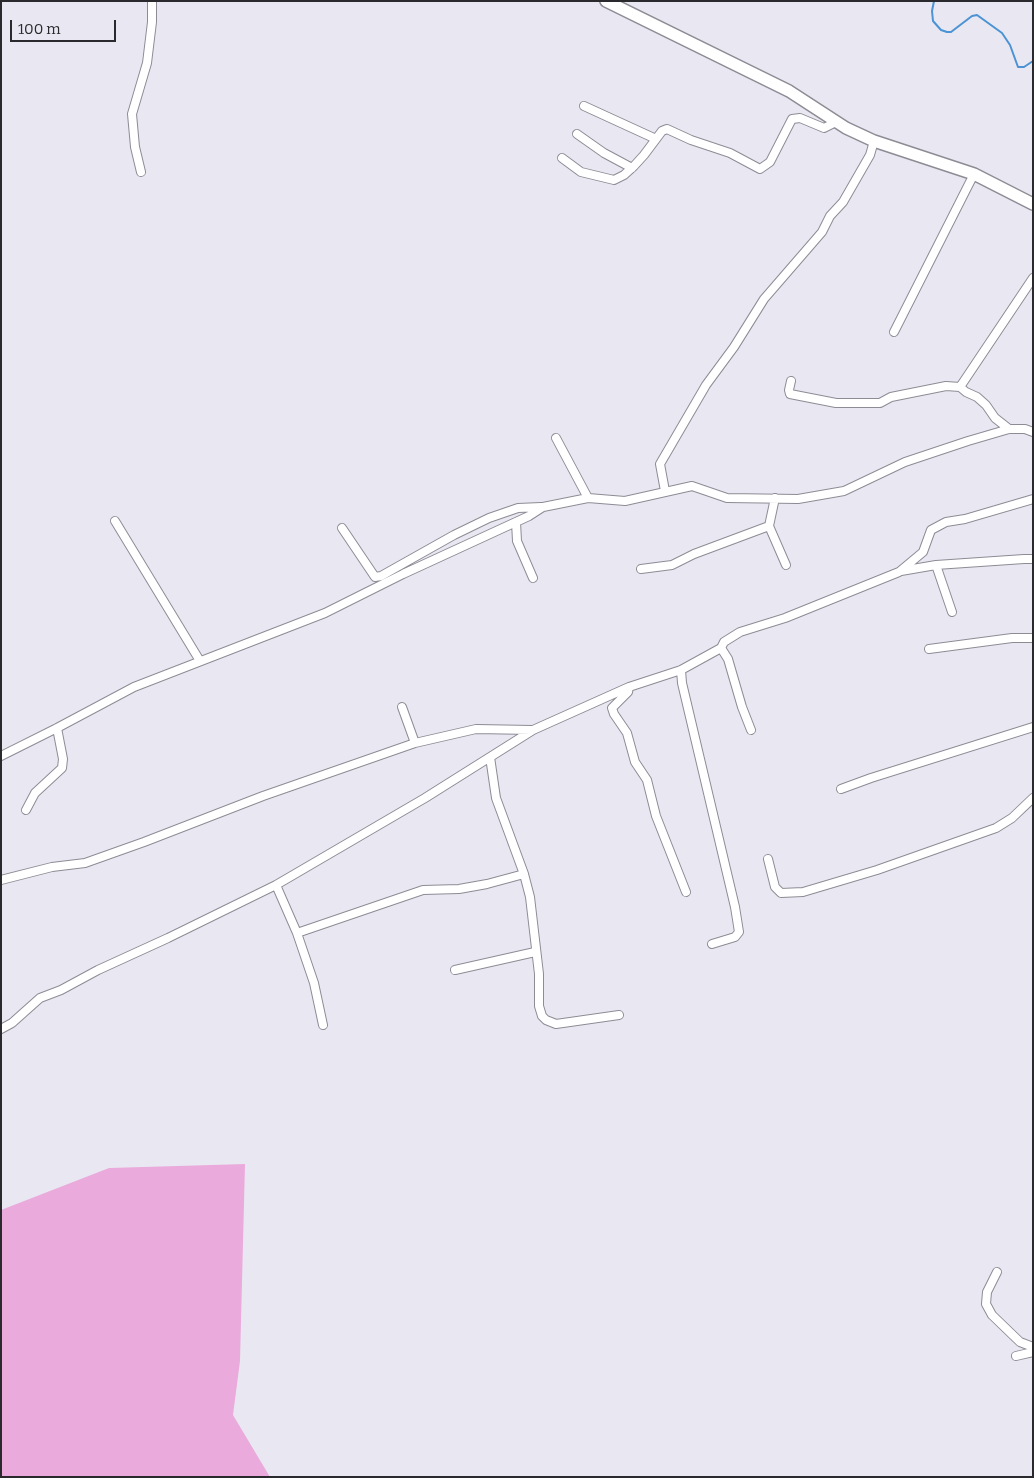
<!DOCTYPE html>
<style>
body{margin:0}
#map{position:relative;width:1034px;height:1478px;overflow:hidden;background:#e9e8f2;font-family:Bitter,serif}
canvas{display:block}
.frame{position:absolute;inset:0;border:2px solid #2a292d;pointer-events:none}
.scale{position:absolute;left:10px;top:20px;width:106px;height:22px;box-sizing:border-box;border:2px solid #2a292d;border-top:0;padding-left:6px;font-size:15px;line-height:18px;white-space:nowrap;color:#2a292d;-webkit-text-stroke:4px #e9e8f2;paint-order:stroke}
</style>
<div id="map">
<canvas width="1034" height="1478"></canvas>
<div class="frame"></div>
<div class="scale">100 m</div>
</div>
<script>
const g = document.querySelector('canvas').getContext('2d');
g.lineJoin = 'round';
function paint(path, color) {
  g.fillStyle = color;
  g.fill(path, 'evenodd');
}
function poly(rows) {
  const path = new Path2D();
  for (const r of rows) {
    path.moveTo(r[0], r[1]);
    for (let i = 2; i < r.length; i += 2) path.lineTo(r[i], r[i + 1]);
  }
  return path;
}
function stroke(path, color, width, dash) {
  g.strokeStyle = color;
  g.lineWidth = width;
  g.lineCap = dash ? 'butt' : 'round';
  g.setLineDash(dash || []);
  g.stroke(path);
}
const green = poly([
 [245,1164,240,1361,233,1415,270,1477,1,1477,1,1210,109,1168]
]);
const stream = poly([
 [934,1,932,11,933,21,941,30,947,32,951,32,972,16,977,15,1002,33,1010,45,1018,67,1024,67,1033,61]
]);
const street = poly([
 [584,106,656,139],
 [577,134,604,153,632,168],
 [562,158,581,172,614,180,624,175,634,166,644,155,662,131,667,129,691,140,730,153,760,169,770,162,792,119,800,118,824,128,836,122],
 [141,172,135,147,132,114,147,63,152,22,152,1],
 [894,332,974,174],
 [791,381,789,390,790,394,836,403,880,403,891,397,946,386,960,387],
 [1009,429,995,418,986,405,977,397,966,392,960,387,1033,278],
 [556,438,588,498],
 [665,491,660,464,706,385,734,347,764,299,822,232,830,216,843,202,870,155,874,141],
 [775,498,769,526,786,565],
 [115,521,200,661],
 [516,522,517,541,533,578],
 [342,528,375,577,381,576,454,535,489,518,518,508,541,507],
 [936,565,952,612],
 [641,569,672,565,694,554,769,526],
 [901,571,936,565,1024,559,1033,559],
 [721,648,728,659,742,707,751,730],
 [929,649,1012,638,1033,638],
 [681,670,682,683,735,907,739,932,735,937,712,944],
 [629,687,628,692,612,708,614,714,627,733,635,762,647,780,656,816,686,892],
 [402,707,415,743],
 [1,756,57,728,134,687,325,613,403,574,529,516,543,507,588,498,625,501,692,486,727,498,798,499,844,491,905,462,968,441,1009,429,1025,429,1033,432],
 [490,757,496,798,524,874,530,897,539,974,539,1006,542,1016,546,1020,556,1024,619,1015],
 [841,789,871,778,1033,727],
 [26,810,35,793,62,768,63,759,57,728],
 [768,859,775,887,781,893,803,892,877,870,996,828,1012,818,1033,798],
 [1,880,52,867,85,863,144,842,263,796,415,743,476,729,532,730],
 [276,885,297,933,423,890,459,889,487,884,524,874],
 [297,933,314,983,323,1025],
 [455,970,535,952],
 [1,1029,12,1023,40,998,61,990,98,970,168,938,276,885,425,798,533,730,629,687,681,670,721,648,724,642,740,632,785,618,899,572,923,552,931,530,946,522,965,519,1033,499],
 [997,1272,987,1292,986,1304,992,1315,1020,1342,1033,1347],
 [1016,1356,1033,1352]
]);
const secondary = poly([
 [606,1,789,91,846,128,874,141,974,174,1033,204]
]);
paint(green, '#eaabdc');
stroke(stream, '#4b93d4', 2);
stroke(street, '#8d8c95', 10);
stroke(secondary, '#8d8c95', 14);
stroke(street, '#fff', 8);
stroke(secondary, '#fff', 11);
</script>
